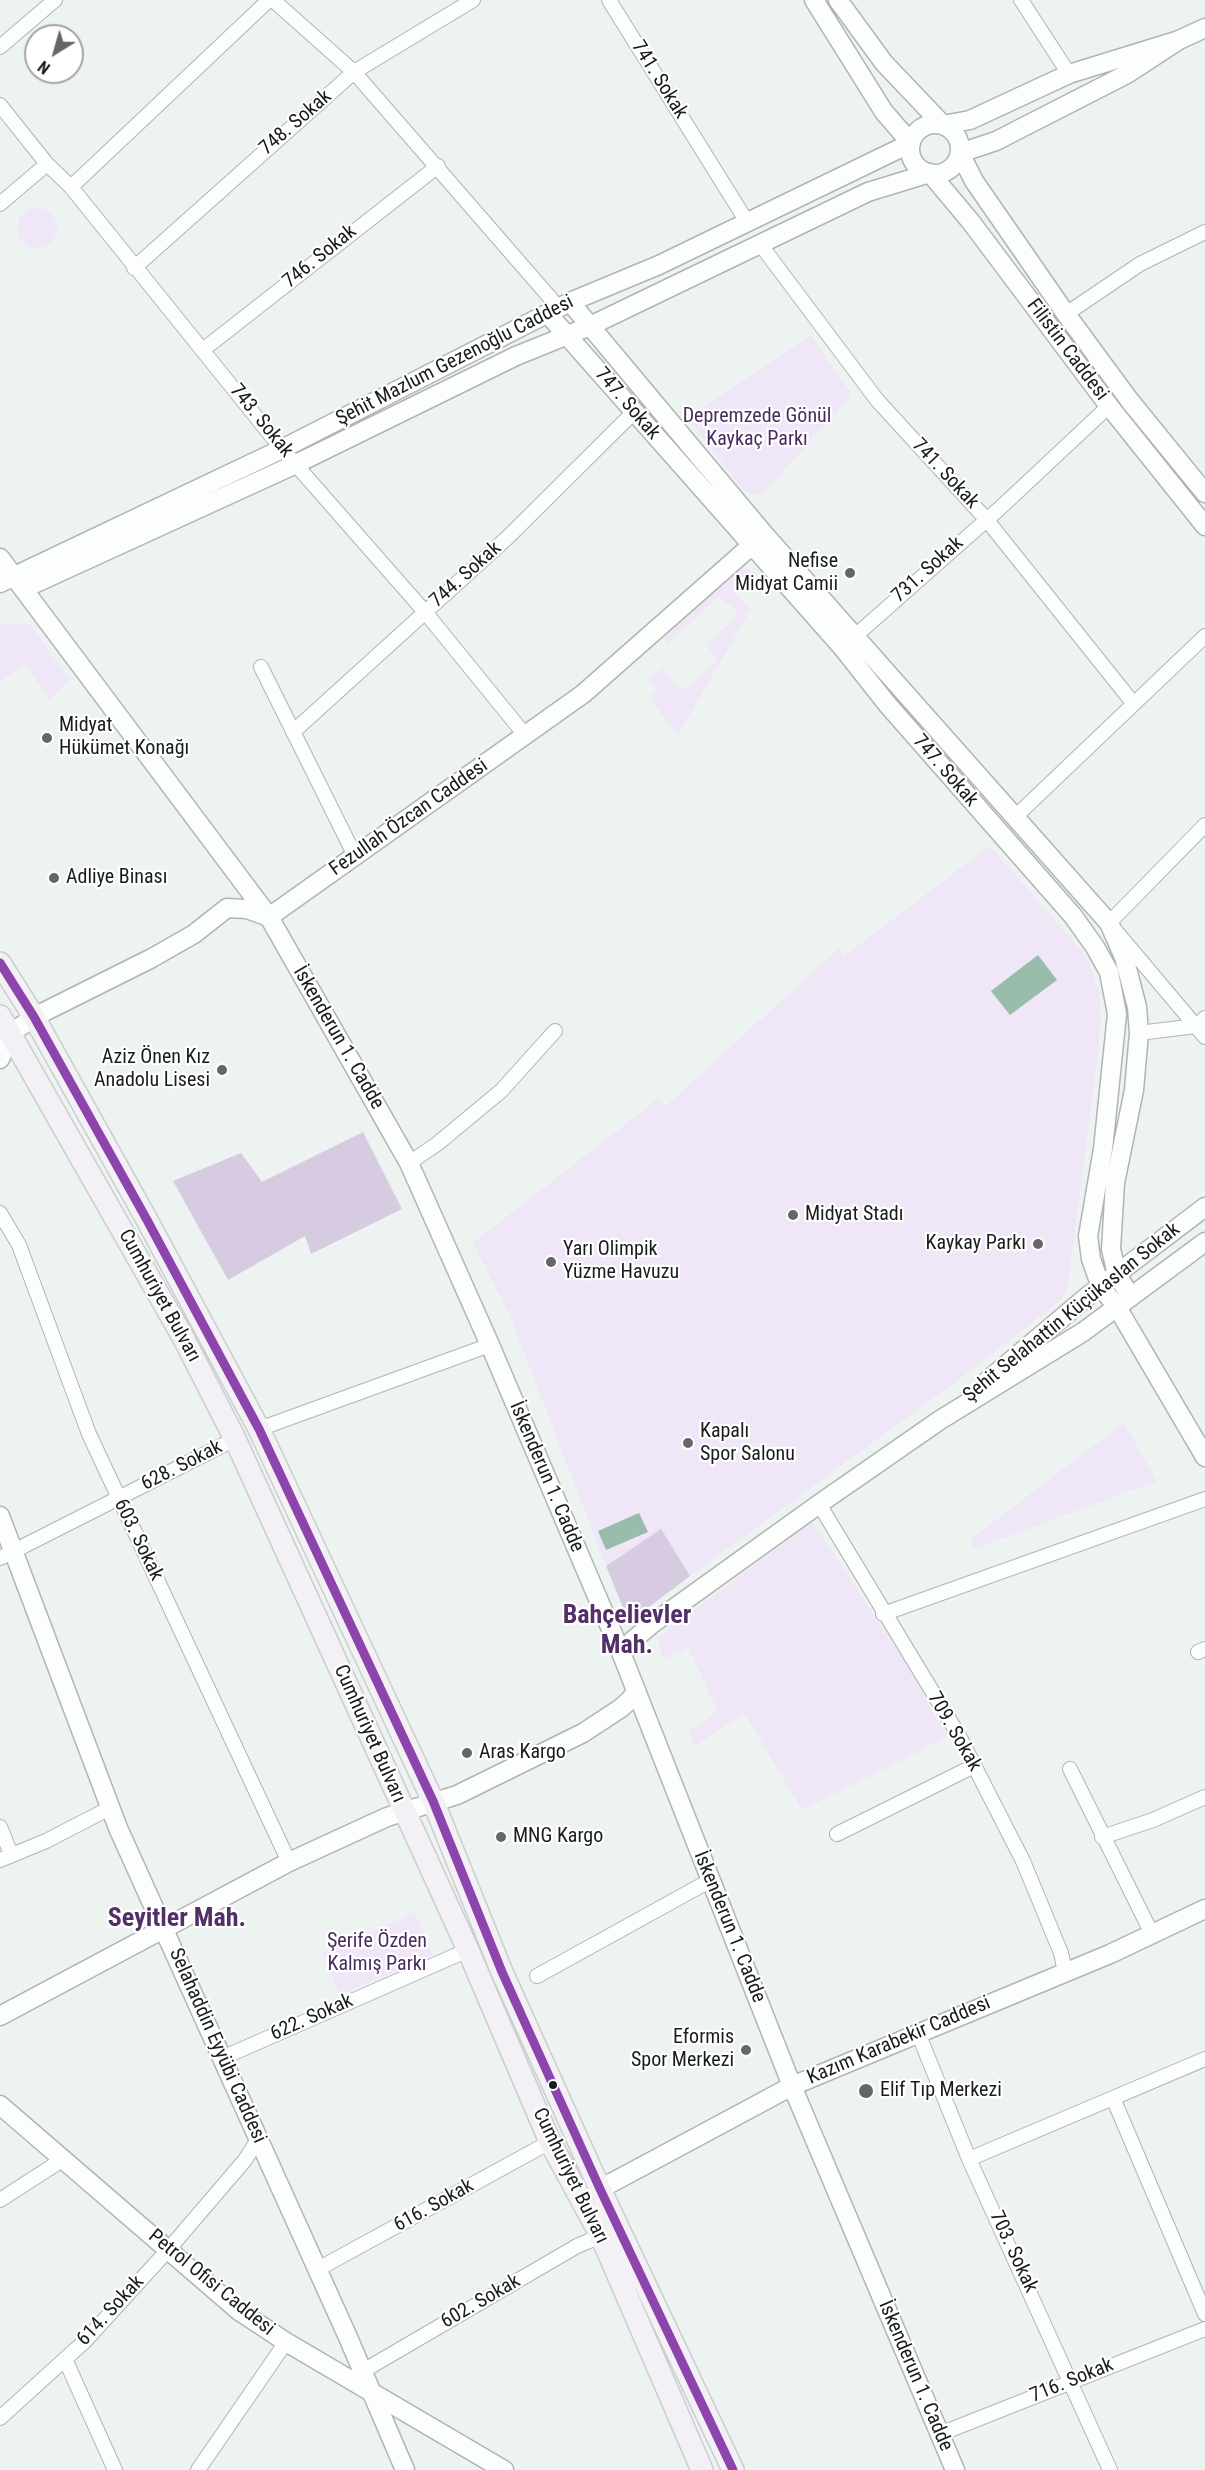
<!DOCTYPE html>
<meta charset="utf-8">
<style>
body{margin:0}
#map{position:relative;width:1205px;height:2470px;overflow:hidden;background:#edf3f0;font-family:"Roboto Condensed",sans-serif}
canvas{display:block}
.north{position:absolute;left:24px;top:24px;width:60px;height:60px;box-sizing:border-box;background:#fff;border:2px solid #a3a4a3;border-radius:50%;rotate:217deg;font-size:16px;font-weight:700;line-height:24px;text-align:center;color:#181c1a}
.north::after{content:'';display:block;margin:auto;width:21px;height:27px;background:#636765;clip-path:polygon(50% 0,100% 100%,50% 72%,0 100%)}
</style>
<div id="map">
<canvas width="1205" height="2470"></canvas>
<div class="north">N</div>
</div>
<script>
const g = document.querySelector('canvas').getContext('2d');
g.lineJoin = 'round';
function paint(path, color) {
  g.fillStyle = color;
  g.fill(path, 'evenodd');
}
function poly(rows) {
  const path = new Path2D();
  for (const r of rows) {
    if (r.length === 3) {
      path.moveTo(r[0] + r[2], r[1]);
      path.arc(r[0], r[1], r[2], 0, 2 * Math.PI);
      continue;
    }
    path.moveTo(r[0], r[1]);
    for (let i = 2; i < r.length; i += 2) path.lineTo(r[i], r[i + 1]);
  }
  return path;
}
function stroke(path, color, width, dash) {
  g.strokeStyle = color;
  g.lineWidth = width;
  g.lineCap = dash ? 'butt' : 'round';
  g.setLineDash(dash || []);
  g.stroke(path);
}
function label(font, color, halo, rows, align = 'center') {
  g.font = font + ' "Roboto Condensed",sans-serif';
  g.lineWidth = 4.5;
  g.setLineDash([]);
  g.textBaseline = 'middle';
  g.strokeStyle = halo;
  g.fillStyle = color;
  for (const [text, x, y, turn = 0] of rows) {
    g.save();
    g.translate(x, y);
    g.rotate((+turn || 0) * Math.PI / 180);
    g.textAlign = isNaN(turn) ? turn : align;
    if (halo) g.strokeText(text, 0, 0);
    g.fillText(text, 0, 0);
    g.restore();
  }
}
const green = poly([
 [37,228,20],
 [811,335,852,395,764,492,754,495,744,491,688,418],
 [735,569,751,570,757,574,733,592,751,609,678,735,649,698,657,691,648,679,662,668,680,690,693,685,718,659,705,644,737,617,735,609,718,598,668,643,661,635],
 [30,624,70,680,49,700,26,665,0,682,0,625],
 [990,846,1086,956,1099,990,1101,1019,1098,1054,1067,1291,1061,1300,961,1378,690,1576,661,1530,606,1566,510,1316,473,1243,658,1099,666,1106,839,948,844,956],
 [1124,1423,1157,1481,976,1548,971,1545,971,1539],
 [812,1522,904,1660,947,1737,802,1810,745,1714,694,1746,689,1731,718,1711,688,1648,663,1659,657,1638],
 [415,1913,433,1955,340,1995,322,1953]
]);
const forest = poly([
 [363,1132,402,1209,311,1254,305,1236,228,1280,173,1181,241,1153,262,1182],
 [661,1529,690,1576,629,1622,606,1566]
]);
const water = poly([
 [1038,955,1057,980,1010,1015,991,991],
 [639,1513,648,1532,606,1550,598,1531]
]);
const street = poly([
 [273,0,354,72,559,308],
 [609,0,747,222],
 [1021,0,1069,74],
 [0,47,55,0],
 [0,105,47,164,71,187,282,449,425,612,525,735],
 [71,187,269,0],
 [0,204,47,164],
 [760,244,877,400,986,519,1133,703],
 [134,268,354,72,473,0],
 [1066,314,1140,264,1205,232],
 [204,349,438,166],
 [854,637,999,509,1109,406],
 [261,667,355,856],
 [293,732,507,538,634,412],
 [1014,818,1205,636],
 [1205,825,1109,923,1205,1037],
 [1139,1033,1196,1026,1205,1018],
 [409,1163,437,1144,501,1091,555,1031],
 [0,1213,19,1245,89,1434,289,1862],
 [259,1429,490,1345],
 [819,1504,958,1734,1023,1861,1061,1953,1065,1972],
 [0,1558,235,1439],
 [883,1614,1205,1499],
 [1198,1652,1205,1649],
 [1070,1769,1152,1934],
 [0,1827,11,1854],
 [837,1834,974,1766],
 [1102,1837,1153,1820,1205,1797],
 [0,1860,46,1841,110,1808],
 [537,1976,711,1880],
 [918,2033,969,2159,1110,2470],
 [222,2058,468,1950],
 [1113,2098,1205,2314],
 [969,2159,1205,2059],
 [0,2200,62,2160],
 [318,2269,550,2142],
 [65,2359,115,2470],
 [363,2371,577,2246,601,2236],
 [0,2418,85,2341,168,2250,245,2160,259,2138],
 [940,2434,1205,2329],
 [198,2470,286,2342]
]);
const secondary = poly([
 [838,0,884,63,943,125,970,120,1069,74,1179,40,1127,74,996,141,960,153,974,181,1066,314,1130,401,1205,493],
 [1179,40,1205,28],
 [935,149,25],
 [570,302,764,534,1109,923,1124,957,1137,1007,1139,1033,1134,1090,1115,1183,1111,1249,1117,1275,1131,1297],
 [548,314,842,647,887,704,1073,916,1095,947,1109,972,1117,1014,1103,1149,1088,1236,1091,1259,1101,1287,1117,1307,1205,1457],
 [0,558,269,917,409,1163,490,1345,622,1655,792,2086,955,2470],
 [0,583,282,449,570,302,659,265,911,143,884,112,814,0],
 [25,588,296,464,516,356,590,326,868,192,930,173,971,222,1109,406,1205,526],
 [0,1059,10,1034,34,1017,152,958,194,934,227,908,247,909,269,917,583,694,751,546],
 [987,1381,1089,1295,1205,1207],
 [0,1516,118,1828,347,2335,405,2470],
 [622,1655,632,1641,652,1624,819,1504,940,1420,1083,1332,1205,1242],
 [0,2016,289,1862,387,1817,457,1795,583,1733,621,1708,631,1699,636,1690],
 [0,2105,239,2311,286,2342,504,2470],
 [600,2189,792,2086,1110,1954,1205,1909]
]);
const primary = poly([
 [0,963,34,1017,147,1220,259,1429,433,1801,502,1972,600,2189,733,2470],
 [0,1016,184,1339,235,1439,468,1950,550,2142,601,2236,702,2470]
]);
const bus1 = poly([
 [0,963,34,1017,147,1220,259,1429,433,1801,502,1972,600,2189,733,2470]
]);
const markers = [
 [850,573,6,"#636765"],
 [47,738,6,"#636765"],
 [54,878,6,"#636765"],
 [222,1070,6,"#636765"],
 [793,1215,6,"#636765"],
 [1038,1244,6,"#636765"],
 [551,1262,6,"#636765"],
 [688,1443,6,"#636765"],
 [467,1753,6,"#636765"],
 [501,1837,6,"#636765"],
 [746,2050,6,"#636765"],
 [553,2085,5,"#181c1a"],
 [866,2091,8,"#636765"]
];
const streetNames = [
 ["741. Sokak",659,80,58],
 ["748. Sokak",296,123,-41],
 ["746. Sokak",320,257,-39],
 ["Filistin Caddesi",1067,350,53],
 ["Şehit Mazlum Gezenoğlu Caddesi",455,361,-27],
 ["747. Sokak",627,404,49],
 ["743. Sokak",261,421,51],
 ["741. Sokak",945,474,47],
 ["731. Sokak",928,570,-42],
 ["744. Sokak",466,575,-42],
 ["747. Sokak",945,771,49],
 ["Fezullah Özcan Caddesi",409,818,-35],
 ["İskenderun 1. Cadde",338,1038,60],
 ["Cumhuriyet Bulvarı",159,1296,61],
 ["Şehit Selahattin Küçükaslan Sokak",1072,1313,-39],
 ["628. Sokak",182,1466,-27],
 ["İskenderun 1. Cadde",546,1477,67],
 ["603. Sokak",138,1540,64],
 ["709. Sokak",954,1732,60],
 ["Cumhuriyet Bulvarı",369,1734,66],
 ["İskenderun 1. Cadde",729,1927,68],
 ["622. Sokak",312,2018,-24],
 ["Kazım Karabekir Caddesi",899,2041,-23],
 ["Selahaddin Eyyübi Caddesi",217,2046,66],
 ["Cumhuriyet Bulvarı",570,2176,64],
 ["616. Sokak",434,2206,-29],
 ["703. Sokak",1013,2252,65],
 ["Petrol Ofisi Caddesi",211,2283,39],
 ["602. Sokak",481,2302,-30],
 ["614. Sokak",111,2311,-47],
 ["İskenderun 1. Cadde",915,2376,67],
 ["716. Sokak",1072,2381,-22]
];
const parkNames = [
 ["Depremzede Gönül",757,417],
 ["Kaykaç Parkı",757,440],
 ["Şerife Özden",377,1942],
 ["Kalmış Parkı",377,1965]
];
const poiNames = [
 ["Nefise",838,562,"right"],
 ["Midyat Camii",838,585,"right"],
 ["Midyat",59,726],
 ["Hükümet Konağı",59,749],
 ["Adliye Binası",66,878],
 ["Aziz Önen Kız",210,1058,"right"],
 ["Anadolu Lisesi",210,1081,"right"],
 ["Midyat Stadı",805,1215],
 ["Kaykay Parkı",1026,1244,"right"],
 ["Yarı Olimpik",563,1250],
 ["Yüzme Havuzu",563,1273],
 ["Kapalı",700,1432],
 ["Spor Salonu",700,1455],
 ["Aras Kargo",479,1753],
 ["MNG Kargo",513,1837],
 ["Eformis",734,2038,"right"],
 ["Spor Merkezi",734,2061,"right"],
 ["Elif Tıp Merkezi",880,2091]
];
const districtNames = [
 ["Bahçelievler",627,1616],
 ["Mah.",627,1646],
 ["Seyitler Mah.",177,1919]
];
paint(green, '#efe6f7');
paint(forest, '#d6cbe0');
paint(water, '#9abcaa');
stroke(street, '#b0b5b2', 16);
stroke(secondary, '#b0b5b2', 21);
stroke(primary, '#cacecc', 24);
stroke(street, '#fcfdfd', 14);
stroke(secondary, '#fcfdfd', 18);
stroke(primary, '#f4f1f6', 21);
stroke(bus1, '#8e44ad', 9);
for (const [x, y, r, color] of markers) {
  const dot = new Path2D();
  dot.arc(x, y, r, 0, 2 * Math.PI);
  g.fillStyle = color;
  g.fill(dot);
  stroke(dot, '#fff', 2);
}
label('20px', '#181c1a', '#fff', streetNames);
label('20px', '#4b2b5e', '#fff', parkNames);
label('20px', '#181c1a', '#fff', poiNames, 'left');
label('bold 26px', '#532f67', '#fff', districtNames);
</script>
